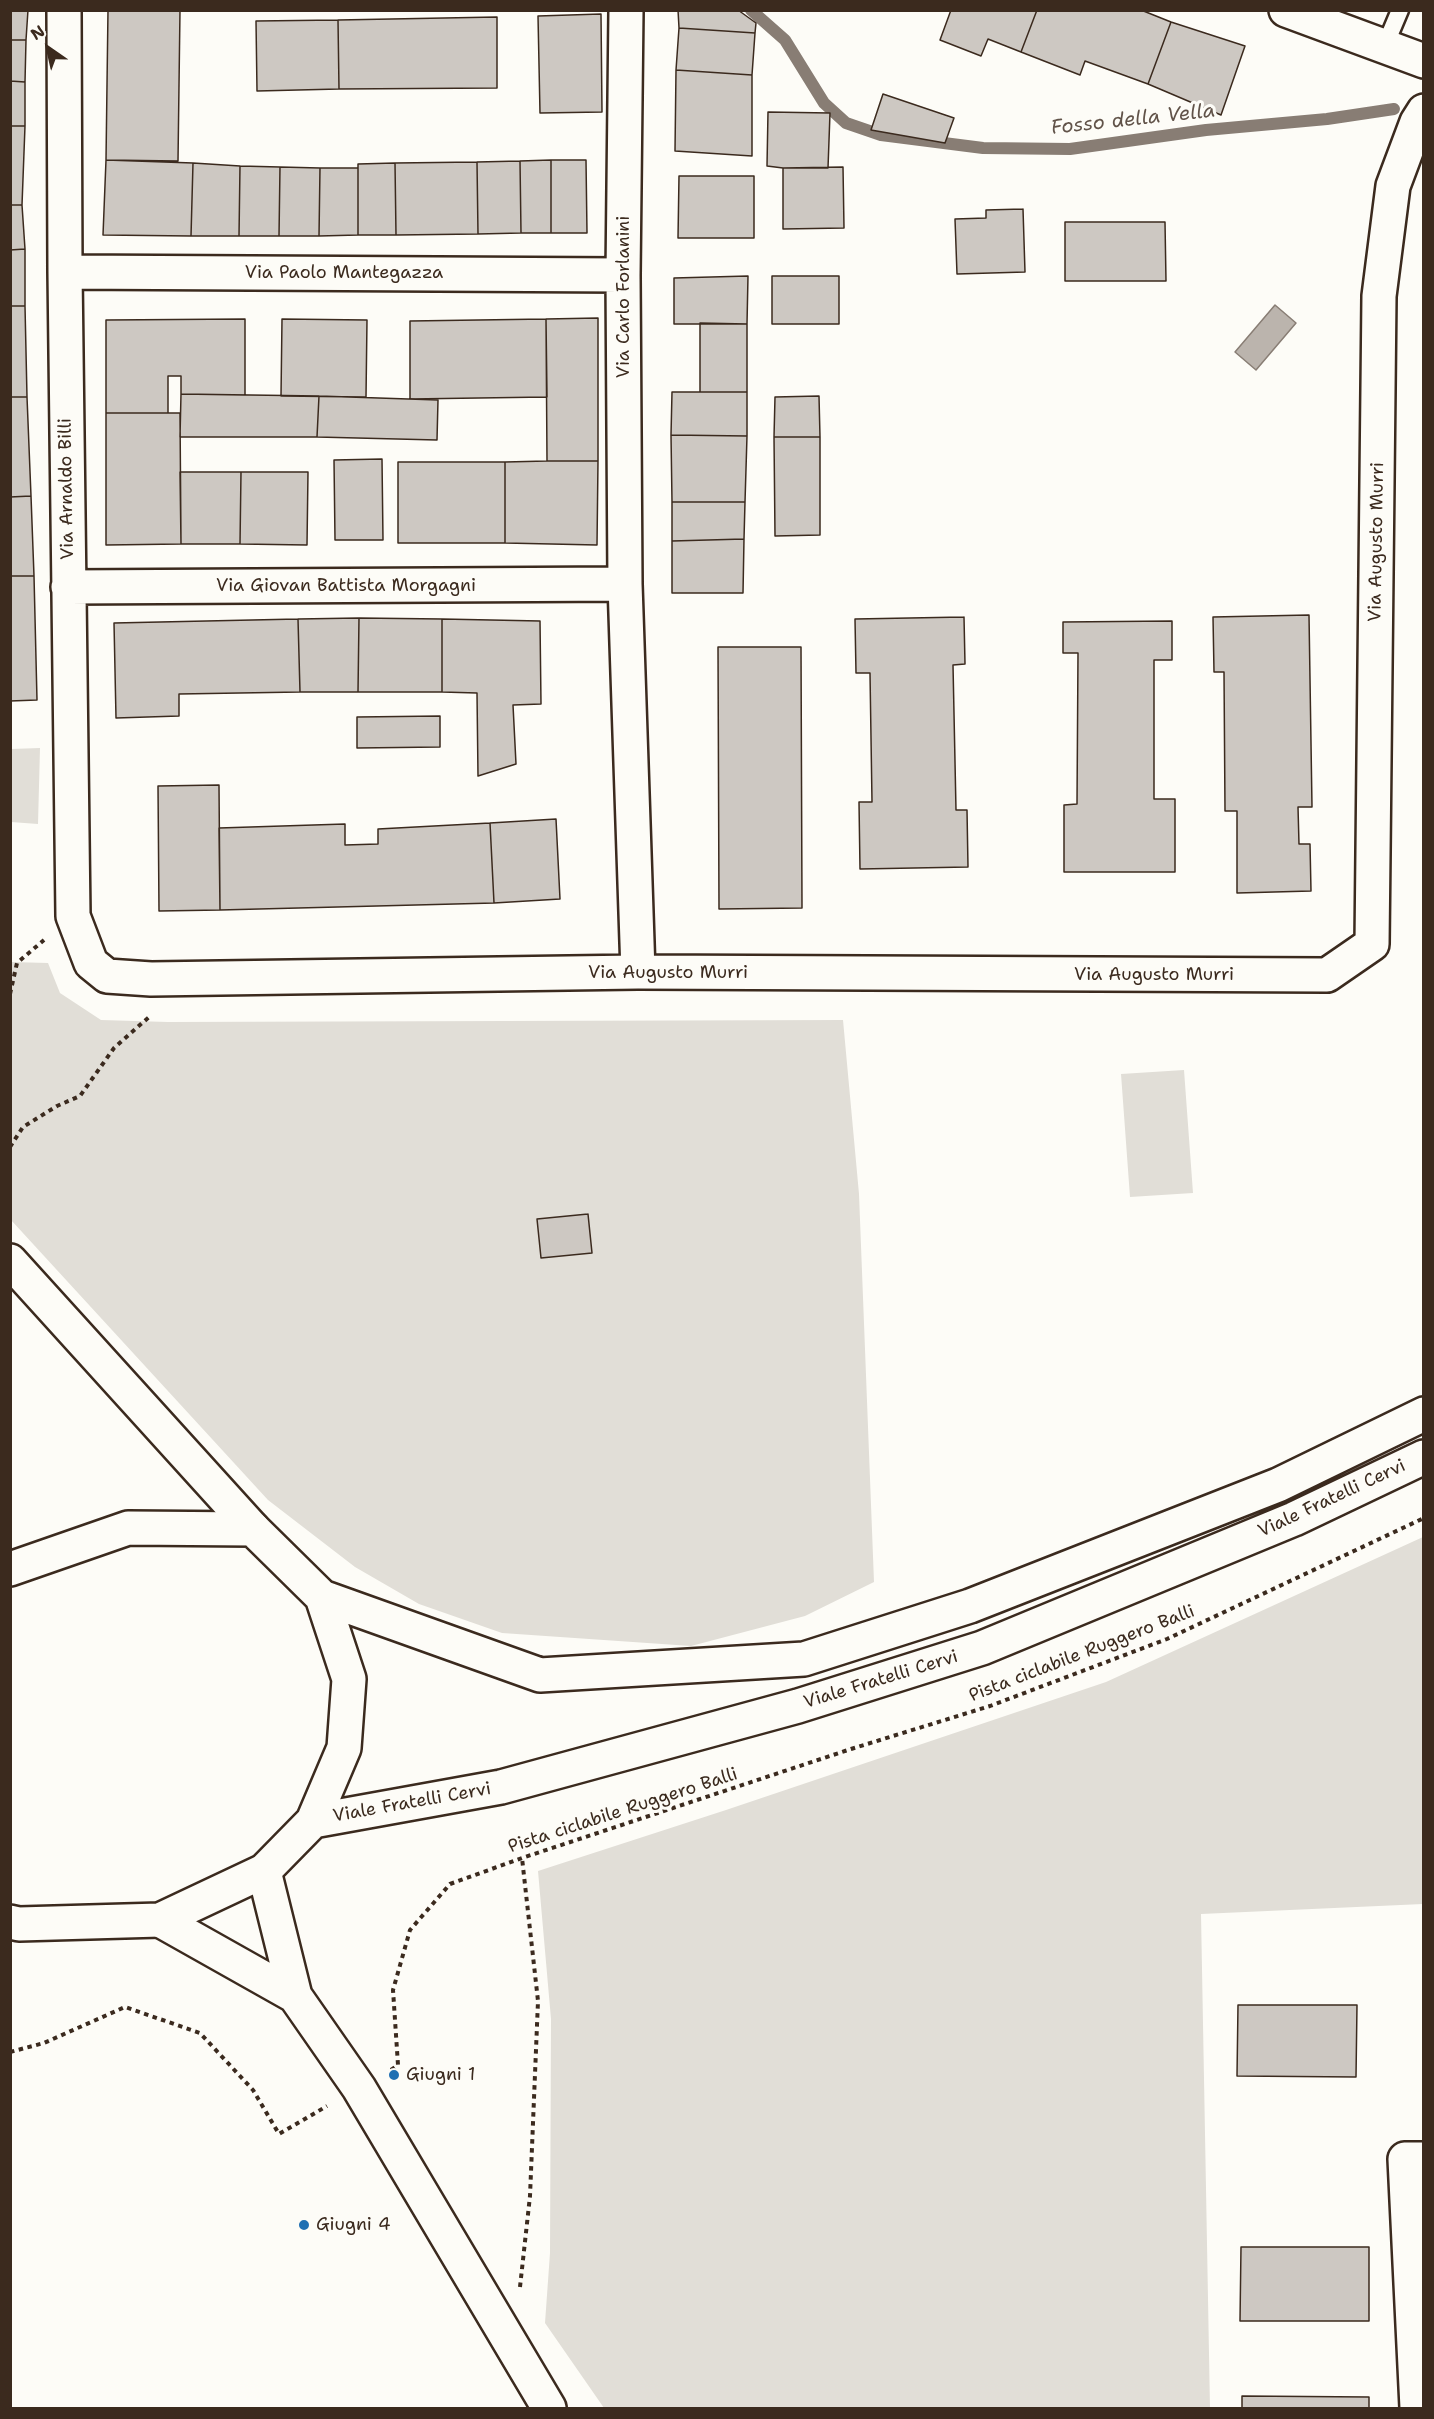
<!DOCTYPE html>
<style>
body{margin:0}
#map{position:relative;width:1434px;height:2419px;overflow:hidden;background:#fdfcf7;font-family:"Shantell Sans",sans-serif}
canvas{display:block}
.frame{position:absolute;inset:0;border:12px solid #3b2a1e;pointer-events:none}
.north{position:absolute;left:18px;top:18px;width:60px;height:60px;-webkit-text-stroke:4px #fdfcf7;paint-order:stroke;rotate:326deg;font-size:16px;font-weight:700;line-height:24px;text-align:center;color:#3b2a1e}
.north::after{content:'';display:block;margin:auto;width:21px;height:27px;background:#3b2a1e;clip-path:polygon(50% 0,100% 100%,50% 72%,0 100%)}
</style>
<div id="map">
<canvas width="1434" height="2419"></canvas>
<div class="frame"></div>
<div class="north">N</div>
</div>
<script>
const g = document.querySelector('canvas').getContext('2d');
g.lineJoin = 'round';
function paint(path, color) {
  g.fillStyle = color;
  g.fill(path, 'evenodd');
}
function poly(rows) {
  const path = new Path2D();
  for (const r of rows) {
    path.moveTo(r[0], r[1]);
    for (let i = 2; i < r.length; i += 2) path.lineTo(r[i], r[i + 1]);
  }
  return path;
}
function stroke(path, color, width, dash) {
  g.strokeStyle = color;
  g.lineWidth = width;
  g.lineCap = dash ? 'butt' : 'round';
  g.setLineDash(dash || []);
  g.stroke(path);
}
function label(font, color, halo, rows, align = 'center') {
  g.font = font + ' "Shantell Sans",sans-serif';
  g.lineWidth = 6;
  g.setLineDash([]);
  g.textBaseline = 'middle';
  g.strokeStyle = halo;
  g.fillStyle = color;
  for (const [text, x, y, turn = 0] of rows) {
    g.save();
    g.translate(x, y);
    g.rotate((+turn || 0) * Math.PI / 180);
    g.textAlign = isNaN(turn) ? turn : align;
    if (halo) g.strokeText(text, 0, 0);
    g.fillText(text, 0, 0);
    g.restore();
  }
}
const green = poly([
 [40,748,38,824,11,822,11,749],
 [11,962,48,963,60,993,101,1020,168,1022,843,1020,859,1194,874,1582,805,1616,691,1646,502,1633,419,1604,355,1567,268,1500,11,1220],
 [1184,1070,1193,1193,1130,1197,1121,1074],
 [1423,1537,1423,1904,1201,1914,1210,2408,604,2408,545,2323,550,2253,551,2019,538,1871,726,1810,1106,1682]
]);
const water = poly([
 [1275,305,1296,323,1256,370,1235,352,1275,305]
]);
const stream = poly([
 [751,10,785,40,824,103,846,123,881,135,983,148,1070,149,1206,130,1327,119,1394,109]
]);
const building = poly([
 [10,10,28,10,26,40,10,40,10,10],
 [108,10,180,10,178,161,106,160,108,10],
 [678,10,738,10,756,23,755,33,679,28,678,10],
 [951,10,1037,10,1021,52,988,39,981,56,940,40,951,10],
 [1037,10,1141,10,1171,22,1148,84,1085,61,1080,75,1021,52,1037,10],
 [601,14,602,112,540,113,538,16,601,14],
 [497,17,497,88,339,89,338,20,497,17],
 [338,20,339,89,257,91,256,21,338,20],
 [1171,22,1245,46,1221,115,1148,84,1171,22],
 [679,28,755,33,752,75,676,70,679,28],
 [10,40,26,40,25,82,10,81,10,40],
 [676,70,752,75,752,156,675,151,676,70],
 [10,81,25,82,25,126,10,126,10,81],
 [883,94,954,118,945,143,871,130,883,94],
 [768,112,830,113,828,168,783,168,767,166,768,112],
 [10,126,25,126,22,205,10,205,10,126],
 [106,160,193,163,191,236,103,235,106,160],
 [551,160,586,160,587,233,551,233,551,160],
 [551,160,551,233,521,233,520,161,551,160],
 [520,161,521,233,478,234,477,162,520,161],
 [477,162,478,234,396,235,395,163,477,162],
 [193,163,240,166,239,236,191,236,193,163],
 [395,163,396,235,358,235,358,164,395,163],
 [240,166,280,167,279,236,239,236,240,166],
 [280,167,320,168,319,236,279,236,280,167],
 [843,167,844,228,783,229,783,168,843,167],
 [320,168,358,168,358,235,319,236,320,168],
 [679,176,754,176,754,238,678,238,679,176],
 [10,205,22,205,25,249,10,250,10,205],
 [1023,209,1025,272,957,274,955,219,986,218,986,210,1023,209],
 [1065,222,1165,222,1166,281,1065,281,1065,222],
 [25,249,25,306,10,306,10,250,25,249],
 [748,276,747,324,674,324,674,278,748,276],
 [772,276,839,276,839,324,772,324,772,276],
 [10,306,25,306,27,397,10,397,10,306],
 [598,318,598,461,547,461,546,319,598,318],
 [245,319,245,395,181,394,181,376,168,376,168,413,106,413,106,320,245,319],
 [282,319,367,320,366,397,281,396,282,319],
 [546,319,547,397,410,399,410,321,546,319],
 [700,323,747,324,747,392,700,392,700,323],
 [672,392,747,392,747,436,671,435,672,392],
 [181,394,319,396,317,437,180,437,181,394],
 [319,396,438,400,437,440,317,437,319,396],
 [819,396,820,437,774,437,775,397,819,396],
 [10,397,27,397,31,496,10,497,10,397],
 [106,413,180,413,181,544,106,545,106,413],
 [671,435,747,436,745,502,672,502,671,435],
 [774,437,820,437,820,535,775,536,774,437],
 [382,459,383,540,335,540,334,460,382,459],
 [547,461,598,461,597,545,505,543,505,462,547,461],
 [398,462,505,462,505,543,398,543,398,462],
 [180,472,241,472,240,544,181,544,180,472],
 [241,472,308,472,307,545,240,544,241,472],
 [31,496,34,576,10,576,10,497,31,496],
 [672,502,745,502,744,539,672,541,672,502],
 [744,539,743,593,672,593,672,541,744,539],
 [10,576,34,576,37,700,10,701,10,576],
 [1309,615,1312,807,1298,807,1299,844,1310,844,1311,891,1237,893,1237,811,1225,811,1224,672,1214,672,1213,617,1309,615],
 [964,617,965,664,953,665,956,810,967,810,968,867,860,869,859,802,872,802,870,673,856,673,855,619,964,617],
 [359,618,358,692,300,692,298,619,359,618],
 [359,618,442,619,442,692,358,692,359,618],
 [298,619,300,692,179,694,179,716,116,718,114,623,298,619],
 [442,619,540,621,541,704,513,705,516,764,478,776,477,693,442,692,442,619],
 [1172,621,1172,660,1154,660,1154,799,1175,799,1175,872,1064,872,1064,805,1077,804,1078,653,1063,653,1063,622,1172,621],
 [718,647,801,647,802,908,719,909,718,647],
 [440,716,440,747,357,748,357,717,440,716],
 [219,785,220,910,159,911,158,786,219,785],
 [556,819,560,899,494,903,490,823,556,819],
 [490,823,494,903,220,910,219,828,345,824,345,845,378,844,378,829,490,823],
 [588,1214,592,1253,541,1258,537,1219,588,1214],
 [1238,2005,1357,2005,1356,2077,1237,2076,1238,2005],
 [1241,2247,1369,2247,1369,2321,1240,2321,1241,2247],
 [1242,2396,1369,2397,1369,2408,1242,2408,1242,2396]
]);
const path = poly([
 [10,994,17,963,44,940],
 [10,1147,23,1127,57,1106,80,1096,114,1048,149,1017,150,1014],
 [10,2052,44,2043,125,2007,200,2033,253,2090,279,2134,327,2106],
 [391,2070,398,2065,393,1990,410,1930,450,1884,522,1858,851,1749,990,1706,1167,1639,1424,1518],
 [520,2287,530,2196,538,2001,522,1858]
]);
const service = poly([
 [1384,48,1400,10]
]);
const minor = poly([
 [64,10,65,272,73,916,91,963,107,976,151,979,638,972,1327,975,1372,944,1379,296,1393,186,1417,122,1424,111],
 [626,10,623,275,625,584,638,972],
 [1286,10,1424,61],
 [65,272,623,275],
 [68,587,625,584],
 [264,1871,295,1996,359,2088,549,2408],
 [160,1920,295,1996],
 [1417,2408,1405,2159,1424,2159]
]);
const tertiary = poly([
 [10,1261,253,1529]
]);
const primary = poly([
 [10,1569,128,1528,253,1529,322,1597,349,1679,344,1748,313,1821,264,1871,160,1920,19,1924,10,1922],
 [322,1597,540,1675,804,1659,970,1606,1278,1485,1424,1414],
 [313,1821,501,1787,798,1706,982,1648,1294,1519,1424,1457]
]);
const markers = [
 [394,2075,6,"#1f6fb2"],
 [304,2225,6,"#1f6fb2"]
];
const streetNames = [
 ["Via Paolo Mantegazza",344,273],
 ["Via Carlo Forlanini",624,297,-90],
 ["Via Arnaldo Billi",67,489,-91],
 ["Via Augusto Murri",1377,542,-89],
 ["Via Giovan Battista Morgagni",346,586],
 ["Via Augusto Murri",668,973],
 ["Via Augusto Murri",1154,975],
 ["Viale Fratelli Cervi",1332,1499,-25],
 ["Pista ciclabile Ruggero Balli",1082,1654,-21],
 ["Viale Fratelli Cervi",881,1680,-17],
 ["Viale Fratelli Cervi",412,1803,-10],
 ["Pista ciclabile Ruggero Balli",623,1811,-18]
];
const poiNames = [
 ["Giugni 1",406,2075],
 ["Giugni 4",316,2225]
];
const waterNames = [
 ["Fosso della Vella",1133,120,-6]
];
paint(green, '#e1ded7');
paint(water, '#bbb4ad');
stroke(water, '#887d74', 1.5);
stroke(stream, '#887d74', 12);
paint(building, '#cdc8c2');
stroke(building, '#3b2a1e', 1.5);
stroke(service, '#3b2a1e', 21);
stroke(minor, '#3b2a1e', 38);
stroke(tertiary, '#3b2a1e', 38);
stroke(primary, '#3b2a1e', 38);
stroke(path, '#3b2a1e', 4, [4.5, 4.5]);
stroke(service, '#fdfcf7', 16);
stroke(minor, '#fdfcf7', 33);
stroke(tertiary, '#fdfcf7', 33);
stroke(primary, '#fdfcf7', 33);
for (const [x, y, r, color] of markers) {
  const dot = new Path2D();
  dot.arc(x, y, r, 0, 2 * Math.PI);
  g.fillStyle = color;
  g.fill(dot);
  stroke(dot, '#fdfcf7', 2);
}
label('18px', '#3b2a1e', '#fdfcf7', streetNames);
label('18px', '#3b2a1e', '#fdfcf7', poiNames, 'left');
label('italic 20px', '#615349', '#fdfcf7', waterNames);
</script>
